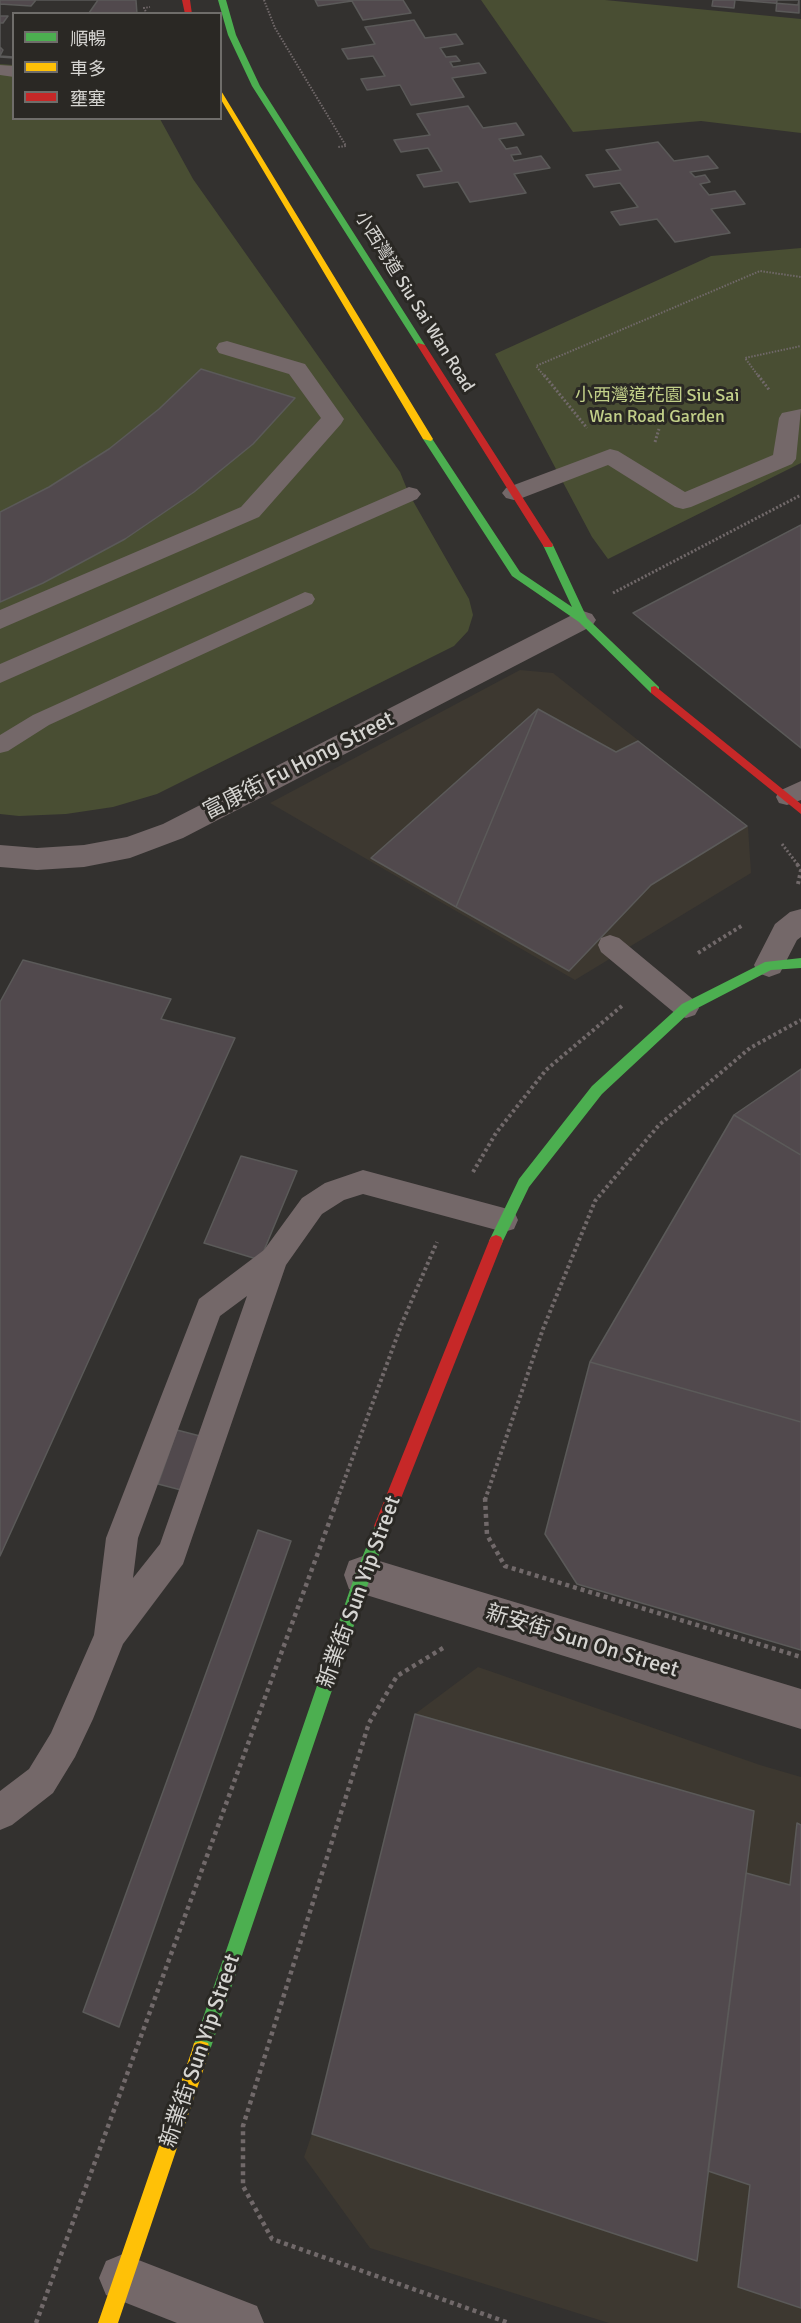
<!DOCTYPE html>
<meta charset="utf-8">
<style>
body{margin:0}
#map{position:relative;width:801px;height:2323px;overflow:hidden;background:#33312f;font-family:Signika,"Noto Sans TC",sans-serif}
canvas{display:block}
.legend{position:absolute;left:12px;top:12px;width:210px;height:108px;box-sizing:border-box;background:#2a2824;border:2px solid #6f6d6a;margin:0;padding:8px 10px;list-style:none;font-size:18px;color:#d6d5d2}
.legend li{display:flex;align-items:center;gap:12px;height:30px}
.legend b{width:30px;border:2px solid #6f6d6a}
</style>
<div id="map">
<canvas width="801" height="2323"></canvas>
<ul class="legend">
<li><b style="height:8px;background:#4caf50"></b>順暢</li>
<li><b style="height:8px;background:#ffc107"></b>車多</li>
<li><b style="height:8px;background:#c62828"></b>壅塞</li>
</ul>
</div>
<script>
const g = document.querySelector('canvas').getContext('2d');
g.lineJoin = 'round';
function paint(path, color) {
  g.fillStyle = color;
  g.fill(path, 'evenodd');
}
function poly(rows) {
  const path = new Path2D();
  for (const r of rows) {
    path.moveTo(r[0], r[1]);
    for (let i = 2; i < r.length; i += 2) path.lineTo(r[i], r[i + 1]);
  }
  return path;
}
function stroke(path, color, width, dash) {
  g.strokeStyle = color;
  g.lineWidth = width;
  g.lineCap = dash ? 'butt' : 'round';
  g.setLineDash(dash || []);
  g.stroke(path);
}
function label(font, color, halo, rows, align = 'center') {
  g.font = font + ' Signika,"Noto Sans TC",sans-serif';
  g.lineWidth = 6;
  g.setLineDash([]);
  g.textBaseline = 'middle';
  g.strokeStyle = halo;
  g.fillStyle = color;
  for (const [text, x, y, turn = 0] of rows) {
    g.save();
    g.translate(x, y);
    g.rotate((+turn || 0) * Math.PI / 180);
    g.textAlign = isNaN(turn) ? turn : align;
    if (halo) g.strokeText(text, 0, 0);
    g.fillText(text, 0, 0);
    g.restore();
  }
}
const built = poly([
 [520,670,553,673,748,827,751,873,575,980,270,803],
 [478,1667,760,1765,801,1777,801,2323,609,2323,370,2248,304,2157,312,2134,415,1714]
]);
const green = poly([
 [481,0,605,0,801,19,801,133,701,121,573,132],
 [0,64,13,65,14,118,160,119,193,179,400,472,409,494,469,599,473,615,468,631,454,646,157,794,113,807,66,814,19,816,0,814],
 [801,248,801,463,608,559,592,537,495,354,711,256]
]);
const building = poly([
 [0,0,136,0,137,14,14,14,14,58,0,57,0,0],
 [36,0,98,0,89,13,100,14,14,14,14,57,0,56,3,50,0,47,0,23,3,23,8,16,0,16,0,4,31,6,36,0],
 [315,0,403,0,411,13,363,20,352,1,318,6,315,0],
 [713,0,735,0,734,8,712,6,713,0],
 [736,0,799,0,798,5,736,0],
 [775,0,799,0,799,13,776,11,777,0,775,0],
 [414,20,425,38,456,34,463,44,440,48,446,57,456,56,460,61,450,62,453,67,479,63,486,73,452,78,464,97,411,105,400,85,367,90,361,79,385,76,373,56,348,59,342,49,375,44,365,27,414,20],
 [468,106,483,128,516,123,524,135,499,139,506,149,517,147,521,154,511,155,514,161,541,156,550,168,514,174,526,193,470,202,458,182,424,187,417,175,442,171,428,148,401,152,394,140,430,135,417,114,468,106],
 [658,142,674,161,708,156,718,168,690,172,695,177,705,175,710,182,700,184,709,195,735,191,745,204,711,209,730,233,675,242,657,219,620,225,611,212,638,207,620,183,594,187,586,175,621,170,606,150,658,142],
 [201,369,295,398,253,444,194,492,125,539,43,583,0,602,0,512,49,487,109,449,159,409,201,369],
 [801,525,801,748,633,613,801,525],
 [538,709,456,907,371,858,538,709],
 [538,709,616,752,638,741,747,826,651,885,569,971,456,907,538,709],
 [23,960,171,999,161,1019,235,1038,0,1556,0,1002,23,960],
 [801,1069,801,1155,734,1115,801,1069],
 [734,1115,801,1155,801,1422,590,1362,734,1115],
 [241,1156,297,1171,260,1260,204,1243,241,1156],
 [590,1362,801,1422,801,1650,577,1584,545,1534,590,1362],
 [177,1430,200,1436,181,1490,158,1484,177,1430],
 [258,1530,291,1541,119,2027,83,2012,258,1530],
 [415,1714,754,1811,697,2261,312,2134,415,1714],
 [797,1823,801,1825,801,2308,738,2287,750,2185,708,2171,746,1873,790,1885,797,1823]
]);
const pathFar3 = poly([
 [264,0,275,28,346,146,338,147],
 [147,14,144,8,150,7],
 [545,377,536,366,760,271,801,277],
 [759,377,745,358,801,346]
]);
const pathFar2 = poly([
 [544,375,587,428],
 [758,375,770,391],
 [655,442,659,429],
 [613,593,801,495],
 [782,844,798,865]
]);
const pathFar1 = poly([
 [797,864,801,870],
 [798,884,801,870],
 [698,953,743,925],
 [473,1172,496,1133,546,1070,623,1005],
 [337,1500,402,1323,437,1242],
 [485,1500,543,1329,595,1201,659,1125,750,1048,801,1020]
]);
const path = poly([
 [485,1498,487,1535,505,1566,801,1657],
 [443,1648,397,1676,369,1723,243,2126,243,2186,272,2239,509,2323],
 [36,2323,338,1498]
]);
const lane = poly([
 [305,592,312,594,315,599,312,604,49,725,8,751,0,753,0,735,33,715,305,592],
 [801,781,801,800,787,805,779,803,776,797,779,791,801,781],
 [610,935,619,938,695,1001,699,1008,695,1015,686,1018,677,1015,601,952,598,945,601,938,610,935],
 [363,1170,504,1208,514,1211,518,1220,514,1229,504,1232,363,1194,344,1200,322,1214,286,1265,183,1564,123,1644,93,1719,75,1757,53,1793,12,1825,0,1830,0,1791,29,1769,51,1733,94,1635,106,1538,199,1299,264,1250,302,1198,325,1183,363,1170],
 [247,1296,160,1544,133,1578,138,1538,220,1316,247,1296]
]);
const street = poly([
 [0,65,14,66,14,77,0,75,0,65],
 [227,341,305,364,344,419,341,424,259,517,0,629,0,610,241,507,321,418,289,374,219,353,216,348,219,343,227,341],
 [801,409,796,459,792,464,691,507,683,509,675,507,608,465,522,498,514,500,506,498,502,493,506,488,610,449,618,451,685,492,773,455,779,418,782,413,801,409],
 [409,487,417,489,421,494,417,499,0,683,0,664,409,487],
 [583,611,592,614,596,620,592,626,183,838,130,858,84,867,37,870,0,867,0,845,37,848,84,845,127,837,163,824,574,614,583,611],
 [801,909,801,937,797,940,780,973,769,977,758,973,754,965,775,924,790,912,801,909],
 [363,1556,801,1689,801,1729,363,1594,349,1589,344,1575,349,1561,363,1556],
 [123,2254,257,2306,264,2323,177,2323,106,2295,99,2278,106,2261,123,2254]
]);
const fast = poly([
 [218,0,226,0,236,35,260,86,425,345,424,347,417,345,252,86,228,35,218,0],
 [425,437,431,437,520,572,572,607,543,545,548,542,552,543,587,618,659,687,659,693,651,693,579,622,512,576,423,439,425,437],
 [801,958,801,968,771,970,690,1012,602,1094,529,1187,501,1245,496,1247,491,1245,489,1241,519,1179,592,1086,682,1004,765,962,801,958],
 [382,1518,387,1521,390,1526,371,1575,210,2050,208,2057,201,2059,194,2057,192,2050,355,1575,377,1521,382,1518]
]);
const slow = poly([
 [220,89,433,439,431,441,423,439,220,98,220,89],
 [201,2041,208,2043,210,2050,118,2323,98,2323,192,2050,194,2043,201,2041]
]);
const jam = poly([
 [182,0,190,0,192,14,185,14,182,0],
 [418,343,425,345,553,545,552,547,544,547,417,345,418,343],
 [655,686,801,804,801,814,651,693,651,687,655,686],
 [496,1235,501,1237,503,1241,390,1526,387,1531,382,1534,377,1531,374,1526,489,1241,491,1237,496,1235]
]);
const farStreetnames = [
 ["小西灣道 Siu Sai Wan Road",414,302,58]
];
const farParknames = [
 ["小西灣道花園 Siu Sai",657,396],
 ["Wan Road Garden",657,417]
];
const streetNames = [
 ["富康街 Fu Hong Street",299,766,-27],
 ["新業街 Sun Yip Street",360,1592,-70],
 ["新安街 Sun On Street",582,1642,17],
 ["新業街 Sun Yip Street",201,2051,-71]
];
paint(built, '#3d3830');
paint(green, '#494e33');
paint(building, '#51494d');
stroke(building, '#5b5a59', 1.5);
stroke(pathFar3, '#71696a', 2, [1.5, 1.5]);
stroke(pathFar2, '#71696a', 3, [2, 2]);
stroke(pathFar1, '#71696a', 4, [3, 3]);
stroke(path, '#71696a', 4.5, [4, 4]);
paint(lane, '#746869');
paint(street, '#746869');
paint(fast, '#4caf50');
paint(slow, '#ffc107');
paint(jam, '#c62828');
label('18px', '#d6d5d2', '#2a2824', farStreetnames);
label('18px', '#c2d089', '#2a2824', farParknames);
label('22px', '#d6d5d2', '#2a2824', streetNames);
</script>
